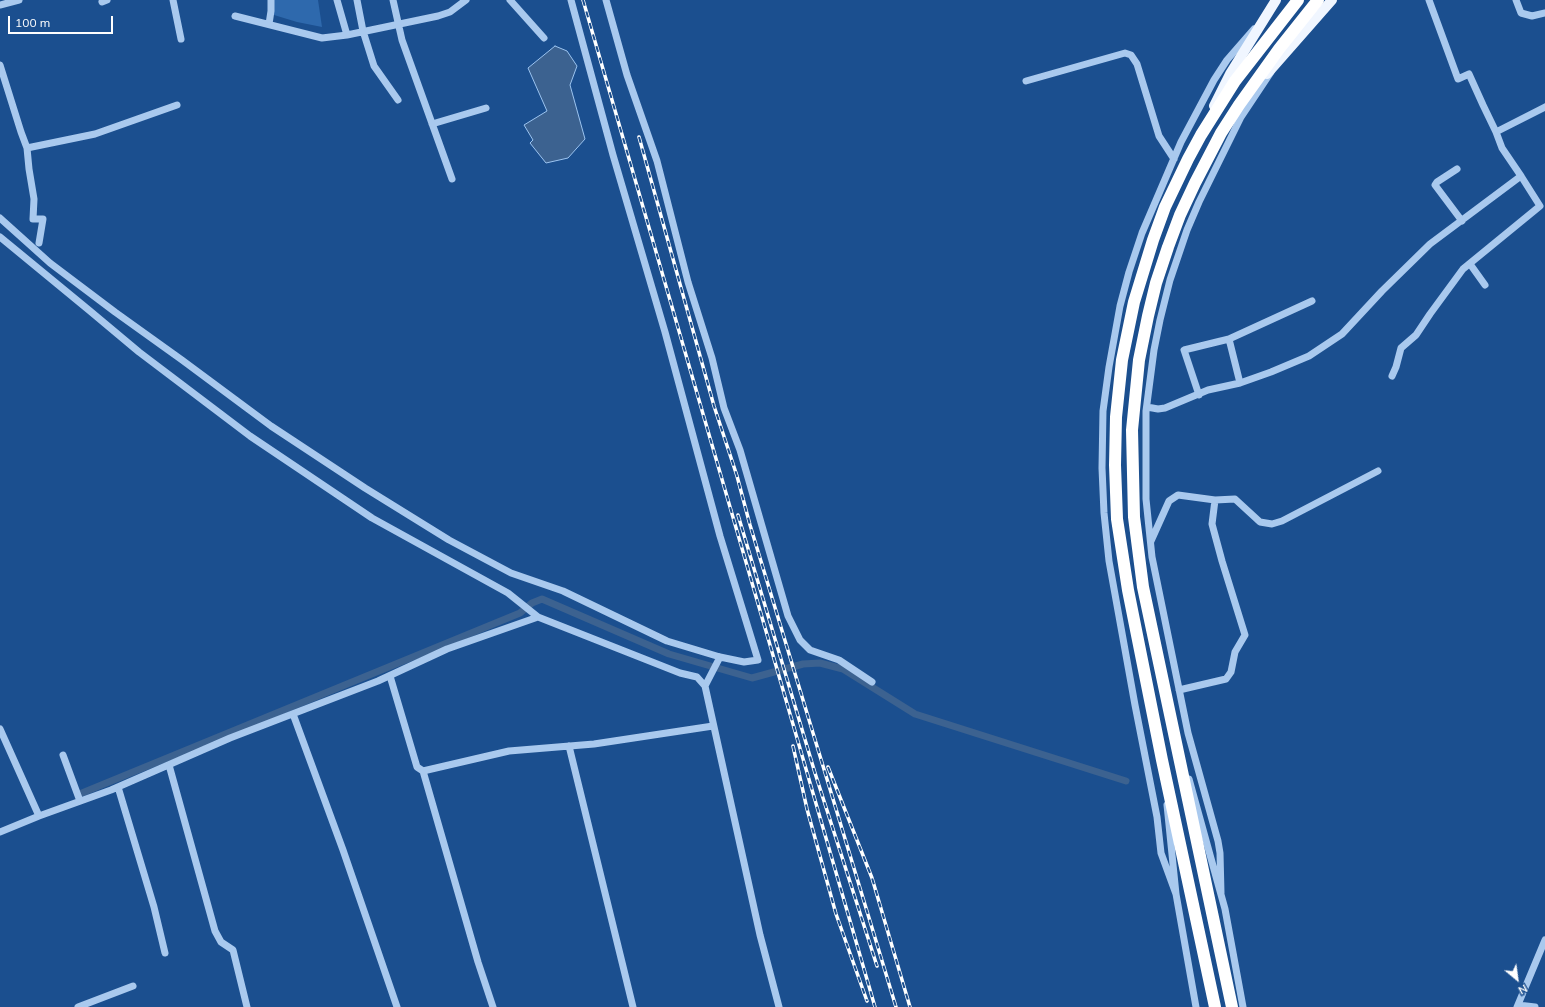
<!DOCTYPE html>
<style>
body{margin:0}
#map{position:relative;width:1545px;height:1007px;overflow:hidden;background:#1b4f8f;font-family:Mulish,sans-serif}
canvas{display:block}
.north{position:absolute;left:1497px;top:959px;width:40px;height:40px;-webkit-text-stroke:3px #1b4f8f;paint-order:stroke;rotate:151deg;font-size:11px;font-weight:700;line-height:16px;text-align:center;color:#fff}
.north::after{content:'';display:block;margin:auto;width:14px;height:18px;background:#fff;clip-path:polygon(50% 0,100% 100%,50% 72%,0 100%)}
.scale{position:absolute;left:8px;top:16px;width:105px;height:18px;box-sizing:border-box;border:2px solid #fff;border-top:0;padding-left:5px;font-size:12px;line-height:14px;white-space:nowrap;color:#fff;-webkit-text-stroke:3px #1b4f8f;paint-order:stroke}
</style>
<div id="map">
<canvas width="1545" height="1007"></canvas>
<div class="north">N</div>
<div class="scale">100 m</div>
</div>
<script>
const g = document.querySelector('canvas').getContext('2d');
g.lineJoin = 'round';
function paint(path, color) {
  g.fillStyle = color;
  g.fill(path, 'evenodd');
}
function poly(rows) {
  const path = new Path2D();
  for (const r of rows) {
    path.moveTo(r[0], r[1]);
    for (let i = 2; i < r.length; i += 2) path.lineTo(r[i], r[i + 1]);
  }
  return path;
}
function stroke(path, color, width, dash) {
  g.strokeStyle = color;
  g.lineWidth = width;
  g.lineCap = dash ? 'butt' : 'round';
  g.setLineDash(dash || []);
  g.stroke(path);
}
const green = poly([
 [274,0,318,0,322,27,297,22,274,15]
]);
const water = poly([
 [555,46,567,51,577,66,570,85,585,139,568,158,546,163,530,143,533,140,524,125,547,111,528,68,555,46]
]);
const canal = poly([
 [82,793,520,613,532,603,542,599,669,654,752,678,803,664,820,663,843,669,915,714,1126,781]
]);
const minor = poly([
 [173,0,181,39],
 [337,0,347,35],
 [357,0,363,31,374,66,398,100],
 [393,0,402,40,452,179],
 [510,0,544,38],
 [606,0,627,75,657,161,688,282,712,358,724,408,740,450,788,616,800,640,810,650,839,660,872,682],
 [1429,0,1458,79,1469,74,1483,105,1496,132],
 [1516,0,1521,13,1532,16,1545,13],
 [102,2,107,0],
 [0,5,19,0],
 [235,16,322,38,347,35,438,16,450,12,466,0],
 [269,24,271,11,271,0],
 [0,65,21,132,27,148,29,169,34,199,33,219,43,219,39,243],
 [1026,81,1125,53,1131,55,1137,64,1159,136,1174,159],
 [432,124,486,108],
 [27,148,95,134,177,105],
 [1457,169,1437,182,1435,185,1462,221],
 [0,218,50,263,115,312,182,360,271,426,365,488,449,540,511,573,563,591,667,641,720,657,744,662,758,660,720,536,665,332,613,155,571,0],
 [0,237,90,311,139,352,250,436,372,518,508,593,538,617,680,673,697,677,705,686,760,935,779,1007],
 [1470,264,1485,285],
 [1229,339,1240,383],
 [1392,376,1396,367,1401,348,1416,335,1430,314,1463,269,1540,206,1521,176],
 [1199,395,1184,350,1229,339,1312,301],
 [1147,407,1158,409,1165,408,1208,390,1240,383,1271,372,1309,356,1342,334,1382,291,1430,244,1521,176,1502,148,1496,132,1545,107],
 [1151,541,1169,501,1178,495,1215,500,1235,499,1260,522,1272,524,1282,521,1378,471],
 [390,676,417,767,423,771,478,962,493,1007],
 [705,686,720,657],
 [1179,690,1226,679,1231,672,1235,652,1245,635,1222,561,1212,524,1215,500],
 [293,714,343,850,397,1007],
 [0,729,39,816],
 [569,746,633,1007],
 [63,755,80,801],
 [169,765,215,931,221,942,233,950,247,1007],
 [423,771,509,751,594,744,713,726],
 [1189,779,1225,909,1243,1007],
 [118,787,154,907,165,953],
 [1167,805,1176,894,1196,1007],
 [0,832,39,816,111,790,230,738,378,681,447,649,538,617],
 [1221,893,1220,853,1218,841,1188,733,1152,557,1146,499,1146,411,1154,350,1160,320,1170,280,1187,230,1199,202,1241,117,1271,72],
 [1176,894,1161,853,1157,817,1135,705,1109,561,1104,513,1102,468,1103,411,1109,367,1120,306,1129,272,1142,233,1181,142,1214,80,1227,60,1254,29],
 [1518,1005,1535,1007],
 [78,1007,133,986],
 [1517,1007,1545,940]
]);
const major = poly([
 [1267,74,1332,0],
 [1214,106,1230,74,1276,0]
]);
const highway = poly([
 [1215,1007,1162,760,1128,590,1117,519,1115,465,1116,417,1122,360,1134,302,1153,240,1165,207,1188,159,1201,135,1235,81,1298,0],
 [1232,1007,1143,587,1134,517,1132,430,1139,360,1148,316,1156,283,1168,247,1180,215,1195,183,1221,133,1239,105,1279,49,1318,0]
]);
const rail = poly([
 [583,0,875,1007],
 [639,137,714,406,737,476,750,525,896,1007],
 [738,515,815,773,877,966],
 [793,746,807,809,836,914,867,1001],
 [828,767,872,878,910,1007]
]);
paint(green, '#2e69ad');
paint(water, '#3c6290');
stroke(water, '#9cc4f0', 1);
stroke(canal, '#3c6290', 7);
stroke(minor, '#a9c9ee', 7);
stroke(major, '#f0f6ff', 10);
stroke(highway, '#fff', 12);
stroke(rail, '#fff', 3.5);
stroke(rail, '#1b4f8f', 2, [6]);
</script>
